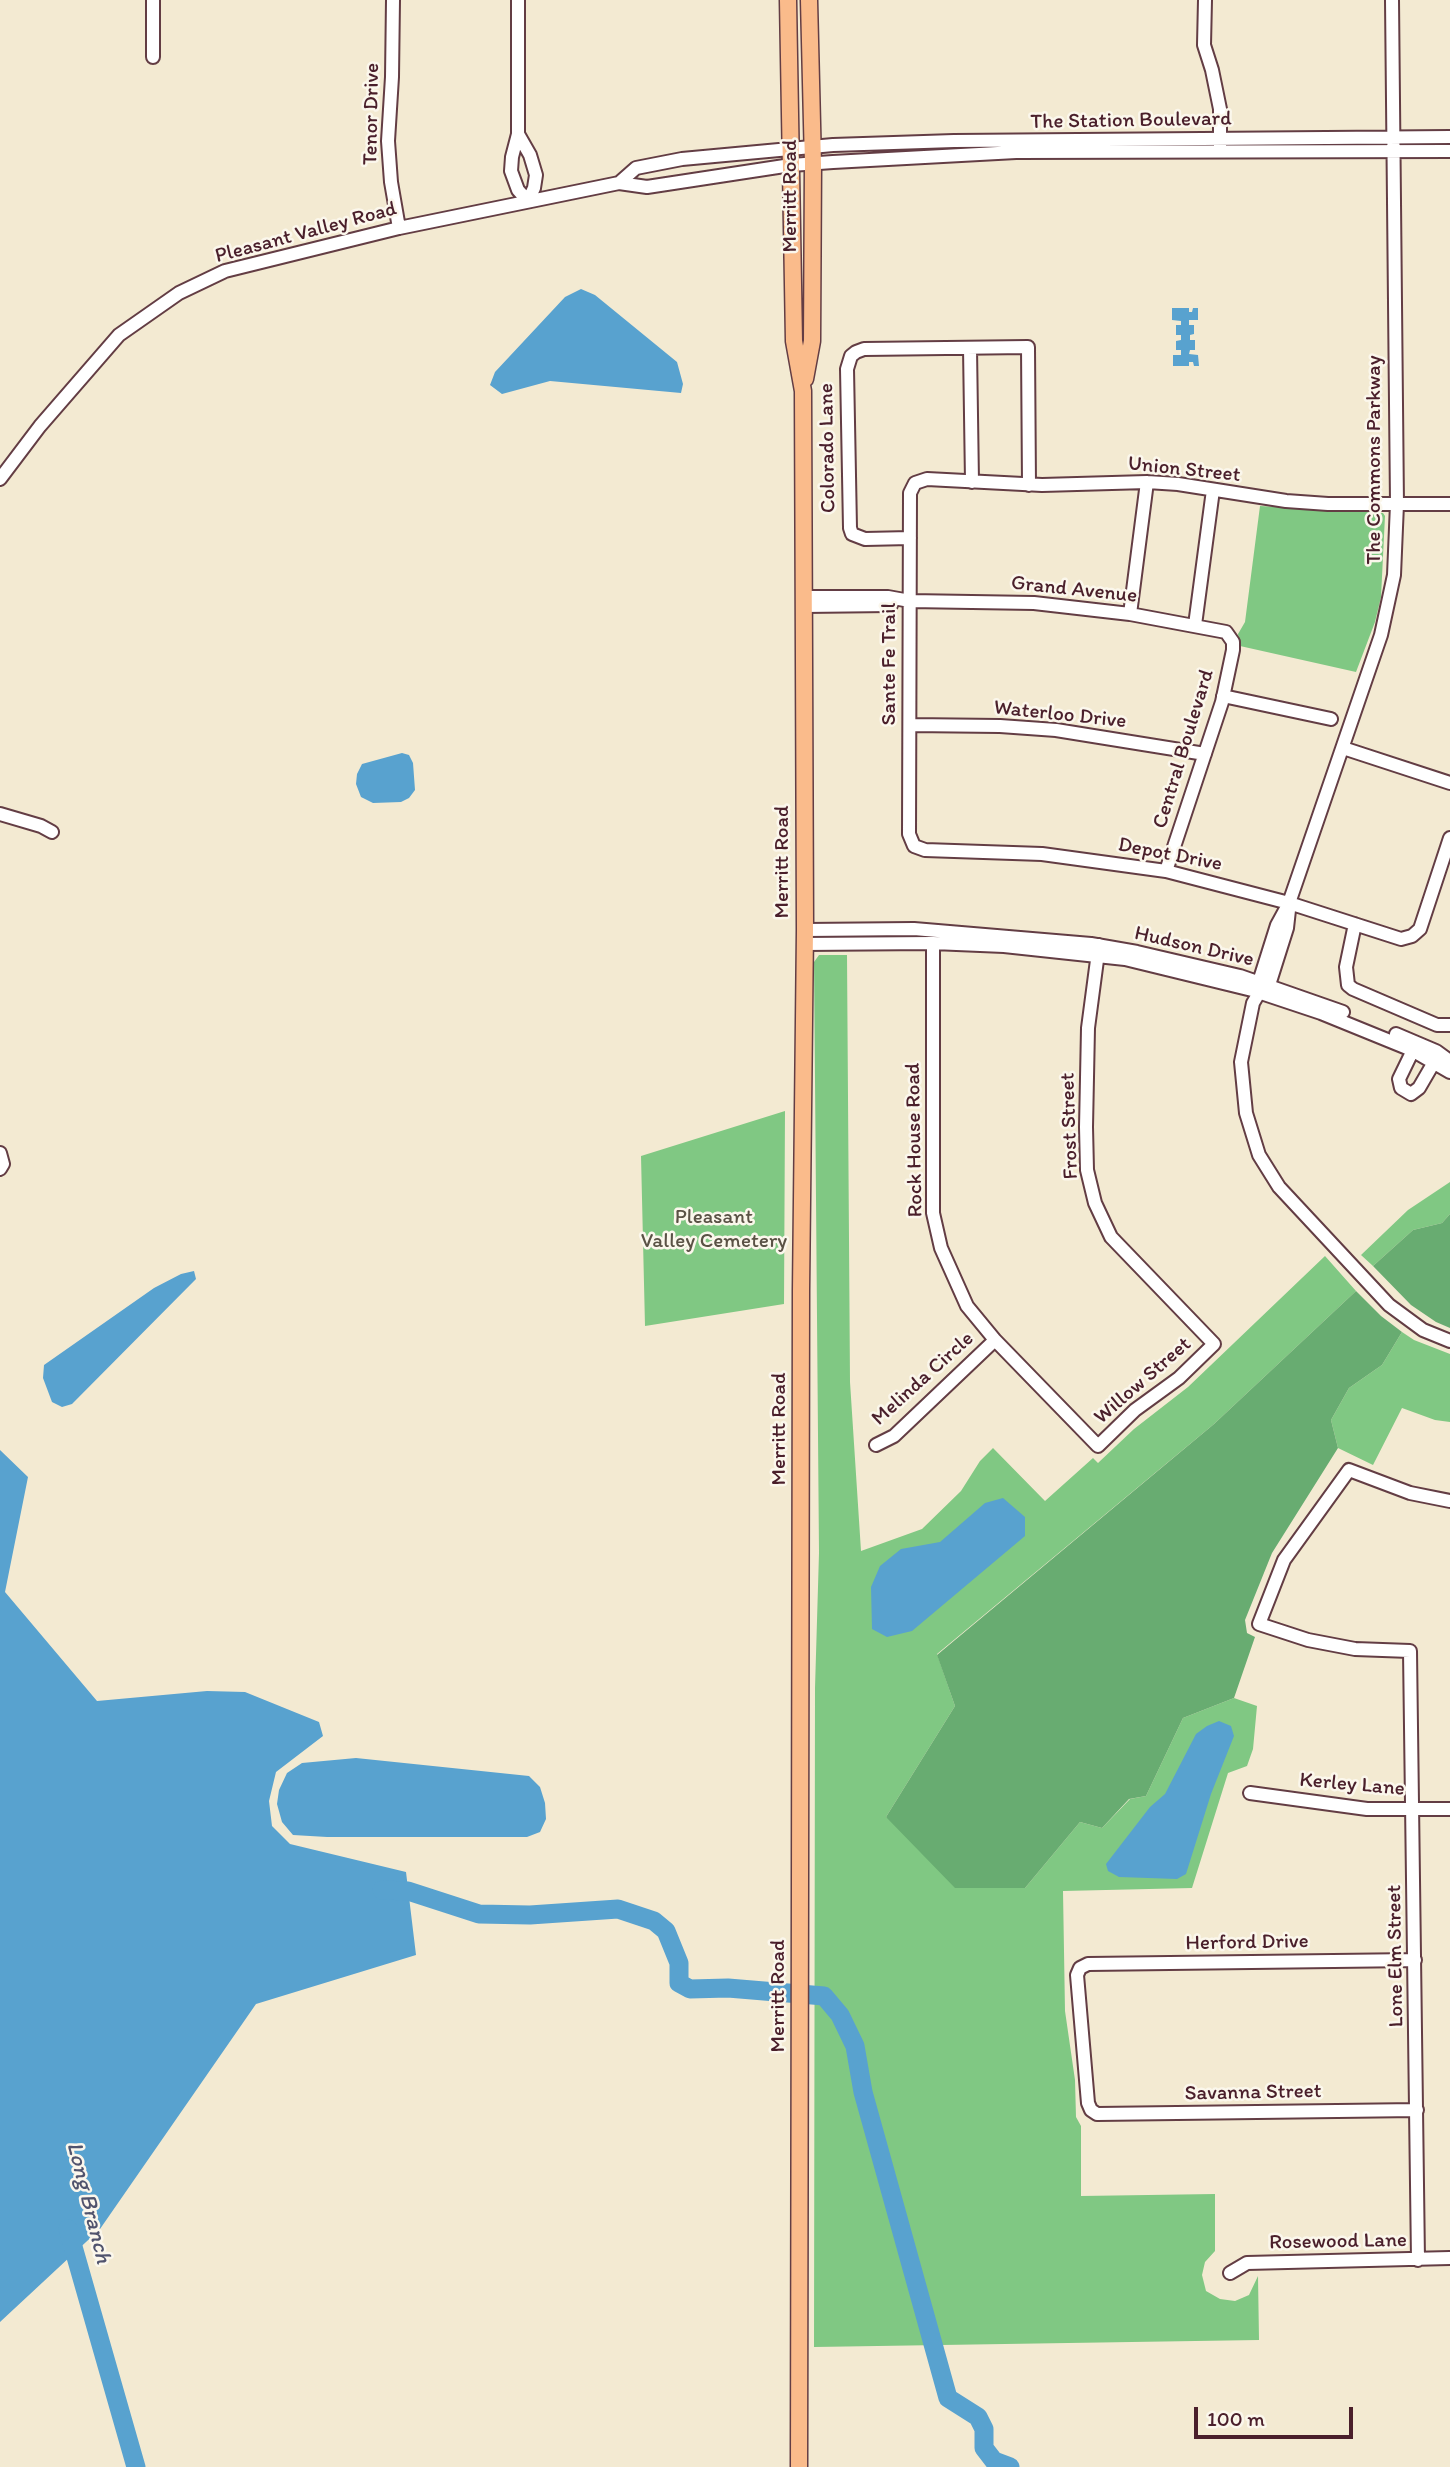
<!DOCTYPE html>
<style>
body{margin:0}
#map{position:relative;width:1450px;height:2467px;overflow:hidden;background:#f3ead2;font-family:Itim,sans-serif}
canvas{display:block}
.scale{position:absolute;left:1194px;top:2407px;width:159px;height:32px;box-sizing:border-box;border:4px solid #4a1f2b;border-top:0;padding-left:9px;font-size:21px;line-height:24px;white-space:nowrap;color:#4a1f2b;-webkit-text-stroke:5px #fbf7ec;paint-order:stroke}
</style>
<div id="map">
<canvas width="1450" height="2467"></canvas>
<div class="scale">100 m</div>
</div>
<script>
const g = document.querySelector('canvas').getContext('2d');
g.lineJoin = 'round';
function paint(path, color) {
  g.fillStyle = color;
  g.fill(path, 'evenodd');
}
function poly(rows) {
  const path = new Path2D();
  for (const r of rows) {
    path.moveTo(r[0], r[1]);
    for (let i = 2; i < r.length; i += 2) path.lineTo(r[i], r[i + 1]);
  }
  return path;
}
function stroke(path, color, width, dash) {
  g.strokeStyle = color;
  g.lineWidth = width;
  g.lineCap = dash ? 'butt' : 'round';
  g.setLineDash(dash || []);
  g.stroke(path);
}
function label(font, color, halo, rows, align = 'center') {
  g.font = font + ' Itim,sans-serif';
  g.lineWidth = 5;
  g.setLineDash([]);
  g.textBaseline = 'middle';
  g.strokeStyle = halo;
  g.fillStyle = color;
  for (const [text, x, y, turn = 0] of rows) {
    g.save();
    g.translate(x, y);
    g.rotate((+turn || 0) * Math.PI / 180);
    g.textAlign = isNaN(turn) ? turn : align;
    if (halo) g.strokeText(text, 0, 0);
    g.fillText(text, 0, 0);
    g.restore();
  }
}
const green = poly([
 [1260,506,1383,513,1385,516,1381,597,1375,622,1356,672,1240,646,1238,634,1245,622],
 [819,955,847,955,850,1382,861,1551,922,1529,961,1491,980,1461,993,1448,1045,1501,1093,1458,1098,1463,1134,1429,1188,1387,1325,1256,1356,1291,1214,1424,937,1654,955,1706,886,1817,1025,1888,1080,1822,1102,1828,1130,1799,1146,1796,1183,1718,1234,1698,1257,1706,1253,1749,1247,1766,1228,1773,1192,1888,1063,1891,1065,2011,1075,2080,1076,2117,1081,2126,1081,2196,1215,2194,1215,2251,1205,2262,1202,2275,1206,2291,1220,2299,1235,2301,1249,2295,1258,2276,1259,2340,814,2347,815,1688,819,1553,814,962],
 [785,1111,784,1304,645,1326,641,1156],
 [1450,1182,1450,1214,1442,1223,1413,1230,1373,1266,1361,1255,1408,1210],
 [1402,1332,1414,1340,1450,1354,1450,1422,1435,1420,1402,1408,1373,1465,1338,1448,1331,1420,1349,1388,1382,1365]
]);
const forest = poly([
 [1450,1214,1450,1328,1436,1322,1411,1305,1373,1266,1413,1230,1442,1223],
 [1356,1291,1381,1316,1402,1332,1382,1365,1349,1388,1331,1420,1338,1448,1272,1553,1245,1620,1247,1633,1255,1637,1234,1698,1183,1718,1146,1796,1129,1799,1102,1828,1080,1822,1025,1888,955,1888,886,1817,955,1706,937,1655,1214,1424]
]);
const water = poly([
 [581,289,595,295,677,362,683,384,681,393,550,381,502,394,490,385,495,372,565,297],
 [1172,308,1189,308,1189,312,1192,312,1193,308,1198,308,1198,320,1189,320,1189,325,1194,325,1194,334,1190,335,1190,340,1195,340,1195,350,1190,350,1189,354,1198,355,1199,366,1194,366,1193,362,1189,362,1189,366,1173,366,1173,355,1181,355,1181,350,1176,350,1176,341,1181,340,1181,335,1176,335,1176,325,1181,325,1181,321,1172,320],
 [402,753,409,755,413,763,415,790,409,798,401,802,373,803,361,797,356,784,357,774,362,764],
 [194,1271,196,1279,72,1404,62,1407,52,1402,43,1378,44,1365,154,1288,181,1274],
 [0,1450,28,1477,5,1592,97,1701,207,1691,245,1692,319,1722,323,1736,276,1772,269,1801,272,1826,290,1844,406,1872,416,1955,256,2004,100,2229,0,2322],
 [1003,1498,1025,1517,1025,1536,912,1631,887,1637,872,1629,871,1587,880,1566,901,1549,940,1542,985,1503],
 [1219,1721,1231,1726,1234,1736,1211,1794,1186,1874,1177,1879,1119,1877,1108,1871,1106,1864,1150,1807,1165,1794,1196,1734,1207,1726],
 [356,1758,529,1776,540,1787,545,1803,546,1819,540,1832,527,1837,327,1837,293,1835,282,1822,277,1804,279,1790,287,1773,302,1763]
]);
const river = poly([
 [382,1890,408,1891,479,1914,530,1915,618,1909,654,1921,666,1931,679,1963,679,1983,690,1989,728,1988,824,1996,840,2015,855,2046,863,2092,948,2398,978,2417,984,2429,984,2448,994,2461,1010,2467],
 [68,2229,136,2467]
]);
const minor = poly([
 [393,0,392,77,388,141,391,182,399,228],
 [518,0,518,134],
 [1205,0,1204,45,1212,70,1220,109,1220,147],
 [153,57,153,0],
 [518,134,530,155,536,175,534,188,528,201,518,190,511,171,512,157,518,134],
 [619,183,636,168,682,159,833,145,954,141,1450,137],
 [970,348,972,482],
 [0,479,40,426,119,335,179,293,225,271,399,228,619,183,647,187,791,165,833,162,1016,152,1450,151],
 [1450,504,1328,504,1286,501,1178,484,1147,482,1042,485,927,479,915,483,910,493,909,834,914,846,925,850,1042,854,1166,871,1289,903,1401,939,1412,936,1420,929,1450,838],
 [910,538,865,539,852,534,850,528,847,369,851,356,856,352,864,349,1028,347,1029,485],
 [804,597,888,597,910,601,1034,603,1130,614,1226,632,1233,642,1233,650,1222,702,1166,871],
 [804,606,891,605],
 [1130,614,1147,482],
 [1195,625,1213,490],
 [1223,696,1331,719],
 [910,725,1000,726,1056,730,1205,754],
 [1343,748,1450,783],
 [0,814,41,826,52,832],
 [1289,910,1287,928,1269,985,1259,993,1253,1003,1241,1062,1246,1113,1259,1155,1279,1187,1389,1305,1423,1330,1450,1341],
 [1355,924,1346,967,1348,985,1353,989,1437,1025,1450,1025],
 [805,930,914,929,1091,944,1137,952,1240,976,1343,1012],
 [933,943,933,1213,941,1248,967,1306,995,1340,1098,1446,1135,1410,1179,1378,1214,1344,1111,1237,1095,1203,1087,1170,1086,1127,1088,1028,1099,945],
 [804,944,933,943,1004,946,1125,959,1252,990,1321,1013,1412,1050,1450,1072],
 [1259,993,1259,982,1277,925,1289,903,1381,635,1394,575,1397,504,1392,0],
 [1396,1034,1436,1051,1450,1061],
 [1415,1046,1399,1079,1401,1088,1411,1094,1419,1088,1437,1057],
 [0,1153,3,1164,0,1169],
 [876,1445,894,1436,995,1340],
 [1250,1793,1367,1809,1450,1809],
 [1415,1960,1088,1964,1080,1968,1077,1975,1088,2103,1091,2110,1097,2114,1417,2110],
 [1418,2260,1410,1651,1355,1649,1308,1640,1259,1624,1284,1560,1349,1470,1410,1493,1450,1501],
 [1230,2273,1247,2263,1450,2258]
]);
const major = poly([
 [788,0,794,341,803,391,805,930,801,1290,799,2467],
 [805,379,812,341,813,164,809,0]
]);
const streetNames = [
 ["Tenor Drive",372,114,-89],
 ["The Station Boulevard",1131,121,-1],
 ["Merritt Road",791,196,-90],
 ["Pleasant Valley Road",306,233,-15],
 ["Colorado Lane",828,448,-91],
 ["The Commons Parkway",1375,460,-90],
 ["Union Street",1184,470,6],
 ["Grand Avenue",1074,590,6],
 ["Sante Fe Trail",890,664,-90],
 ["Waterloo Drive",1060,715,6],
 ["Central Boulevard",1184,749,-73],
 ["Depot Drive",1170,855,11],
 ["Merritt Road",783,862,-90],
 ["Hudson Drive",1194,947,13],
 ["Frost Street",1070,1126,-92],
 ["Rock House Road",915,1140,-91],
 ["Melinda Circle",923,1379,-42],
 ["Willow Street",1143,1381,-41],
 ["Merritt Road",780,1429,-90],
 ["Kerley Lane",1352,1785,5],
 ["Herford Drive",1247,1943,-1],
 ["Lone Elm Street",1396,1956,-91],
 ["Merritt Road",779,1996,-90],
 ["Savanna Street",1253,2093,-1],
 ["Rosewood Lane",1338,2242,-1]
];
const parkNames = [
 ["Pleasant",714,1218],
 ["Valley Cemetery",714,1242]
];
const waterNames = [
 ["Long Branch",88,2203,76]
];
paint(green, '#80c883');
paint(forest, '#68ac71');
paint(water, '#58a2cf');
stroke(river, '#58a2cf', 19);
stroke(minor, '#633d44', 16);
stroke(major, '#633d44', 19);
stroke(minor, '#fff', 12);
stroke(major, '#fabb8b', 16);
label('21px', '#4a1f2b', '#fbf7ec', streetNames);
label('21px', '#5a5245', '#fbf7ec', parkNames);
label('italic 23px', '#50536d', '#fbf7ec', waterNames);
</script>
